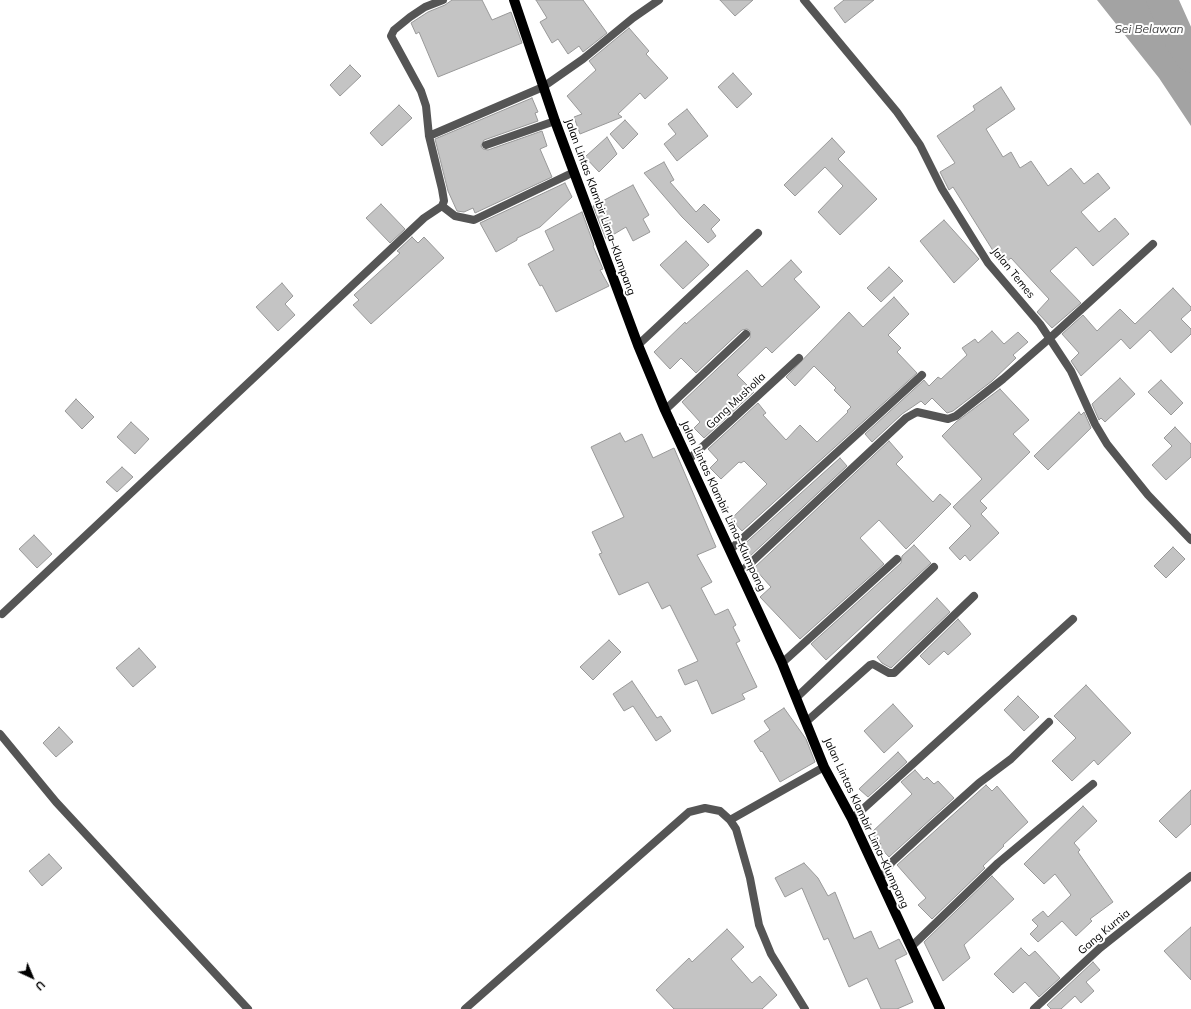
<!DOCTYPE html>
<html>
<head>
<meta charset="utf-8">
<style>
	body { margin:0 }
	#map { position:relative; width:1191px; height:1009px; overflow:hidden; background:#fff; font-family:Mulish,sans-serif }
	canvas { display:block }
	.north { position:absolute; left:12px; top:957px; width:40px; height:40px; -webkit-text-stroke:3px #fff; paint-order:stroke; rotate:136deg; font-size:11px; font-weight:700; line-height:16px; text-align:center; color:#000 }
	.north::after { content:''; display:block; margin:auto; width:14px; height:18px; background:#000; clip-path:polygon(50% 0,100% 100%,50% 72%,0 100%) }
</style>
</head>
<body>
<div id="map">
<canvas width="1191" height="1009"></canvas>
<div class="north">U</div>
</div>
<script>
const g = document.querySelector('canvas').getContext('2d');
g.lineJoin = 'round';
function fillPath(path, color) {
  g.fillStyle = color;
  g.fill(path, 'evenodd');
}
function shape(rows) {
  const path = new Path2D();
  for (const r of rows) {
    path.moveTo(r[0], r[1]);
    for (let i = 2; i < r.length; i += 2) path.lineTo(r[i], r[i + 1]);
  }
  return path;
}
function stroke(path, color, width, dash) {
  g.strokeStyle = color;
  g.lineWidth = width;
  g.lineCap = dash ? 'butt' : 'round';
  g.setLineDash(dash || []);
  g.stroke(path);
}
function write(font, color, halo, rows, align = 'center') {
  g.font = font + ' Mulish,sans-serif';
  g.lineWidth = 4;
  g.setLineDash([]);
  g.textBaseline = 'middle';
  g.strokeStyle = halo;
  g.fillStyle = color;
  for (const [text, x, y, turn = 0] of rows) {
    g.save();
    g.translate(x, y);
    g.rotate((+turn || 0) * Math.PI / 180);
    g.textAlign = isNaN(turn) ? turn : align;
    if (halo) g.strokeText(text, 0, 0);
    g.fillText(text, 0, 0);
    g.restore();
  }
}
const water = shape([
	[1097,0,1157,0,1191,49,1191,126,1159,78]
]);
const river = shape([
	[1162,0,1180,40,1191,57]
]);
const building = shape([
	[452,0,482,0,492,20,511,12,522,43,438,77,419,32,416,34,411,23,428,12,445,5,452,0],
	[536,0,583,0,607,33,583,52,579,46,568,54,558,39,552,43,540,22,547,18,536,0],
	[720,0,753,0,735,16,720,0],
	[844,0,874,0,845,23,834,8,844,0],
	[629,28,649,51,646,54,668,78,645,99,640,93,618,114,622,117,580,134,574,117,582,114,567,96,596,70,589,61,629,28],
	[350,65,361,76,340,96,330,85,350,65],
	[733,73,752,94,737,108,718,87,733,73],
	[1001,87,1015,109,986,129,1003,157,1011,152,1020,168,1031,161,1048,186,1071,168,1084,184,1098,173,1110,188,1081,212,1099,232,1115,218,1129,234,1093,266,1076,247,1050,271,1081,303,1052,328,1037,312,1049,299,1011,258,1002,265,953,187,949,190,940,172,955,163,937,136,975,110,973,106,1001,87],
	[532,98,538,112,535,113,538,121,484,140,481,146,483,149,488,150,542,131,547,146,540,149,552,177,475,213,473,208,464,212,457,211,448,191,435,139,532,98],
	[399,105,412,118,382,146,370,133,399,105],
	[687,109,708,136,677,161,664,144,676,134,668,124,687,109],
	[625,120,638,134,623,149,610,134,625,120],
	[607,137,617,154,599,172,585,157,607,137],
	[832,138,845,152,838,159,877,199,840,235,818,212,843,186,825,167,795,196,784,185,832,138],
	[664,162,674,180,670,182,696,212,704,204,720,220,711,229,716,236,708,243,682,217,644,173,664,162],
	[565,183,572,197,540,227,517,238,517,240,496,252,480,223,565,183],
	[633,185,649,215,643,219,650,232,633,241,626,227,606,239,593,206,633,185],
	[381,204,405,229,390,243,366,218,381,204],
	[582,212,594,245,593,246,603,269,600,270,609,286,556,312,542,285,540,286,528,264,554,250,545,231,582,212],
	[944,220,979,259,954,283,920,241,944,220],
	[412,237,418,243,424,237,444,258,371,324,353,305,359,300,354,295,400,253,397,251,412,237],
	[686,241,709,265,683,289,660,265,686,241],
	[791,260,802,272,794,279,820,307,772,353,766,347,737,375,754,392,704,438,694,428,700,422,682,402,750,338,750,331,747,329,742,330,696,373,681,358,670,369,654,352,685,322,686,324,747,270,762,287,791,260],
	[889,267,903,281,881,302,867,288,889,267],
	[282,283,293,296,285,304,295,315,278,331,256,307,282,283],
	[1173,288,1191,307,1191,310,1181,319,1191,329,1191,334,1171,353,1150,330,1130,349,1121,339,1081,376,1071,361,1079,353,1062,334,1083,315,1097,331,1120,309,1135,324,1173,288],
	[894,297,909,314,888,335,901,348,897,352,917,373,742,531,731,519,767,484,744,461,741,463,739,462,721,479,710,468,718,460,708,449,758,403,766,413,763,415,786,440,800,425,817,442,848,412,847,411,851,407,834,390,836,388,814,366,795,386,786,377,849,312,863,327,894,297],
	[992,331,1004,344,1018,332,1028,342,1013,355,1016,358,992,381,953,411,947,413,932,398,925,405,921,401,902,414,872,442,865,434,924,380,929,386,938,377,941,379,967,355,962,348,975,339,978,343,992,331],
	[1120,378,1135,394,1105,422,1101,418,1099,420,1092,404,1120,378],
	[1161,380,1183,403,1171,415,1148,392,1161,380],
	[1000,389,1029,420,1013,434,1030,452,980,501,987,508,981,514,999,533,970,561,965,555,960,560,949,548,971,526,953,507,982,479,942,436,956,422,1000,389],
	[76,399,94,417,82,429,65,411,76,399],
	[1079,412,1081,415,1084,412,1091,428,1048,470,1034,456,1079,412],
	[131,422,149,439,135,454,117,437,131,422],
	[1175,427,1191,444,1191,457,1166,480,1152,465,1172,446,1164,438,1175,427],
	[620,433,625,442,642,434,653,458,674,448,716,547,697,555,712,582,701,588,715,615,728,609,736,625,733,627,740,641,736,643,757,687,742,694,745,699,712,714,697,680,685,685,678,670,698,661,670,605,662,609,648,582,619,595,599,554,602,553,592,532,624,517,591,447,620,433],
	[889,441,903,457,896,464,933,502,940,494,951,504,906,549,879,520,860,538,884,564,800,639,760,597,771,587,754,568,889,441],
	[840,458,847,466,749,557,740,548,840,458],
	[122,467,133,477,117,492,106,482,122,467],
	[34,535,52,554,37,568,19,549,34,535],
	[914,545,931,563,826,660,811,644,901,563,902,556,914,545],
	[1173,547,1185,559,1166,578,1154,566,1173,547],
	[937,598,950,612,891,668,882,663,877,657,937,598],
	[958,619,971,634,948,655,944,651,929,665,920,656,958,619],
	[609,640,621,652,593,680,580,667,609,640],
	[139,648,156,667,133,687,116,668,139,648],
	[632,681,657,718,661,716,671,731,656,741,633,706,624,711,613,694,632,681],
	[1086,685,1131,733,1098,765,1094,760,1072,781,1052,761,1076,738,1054,716,1086,685],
	[1018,696,1039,717,1024,731,1004,710,1018,696],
	[893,704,913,726,884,753,864,731,893,704],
	[784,708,806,739,815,762,780,782,762,751,761,752,754,741,770,730,764,721,784,708],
	[59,727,73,742,56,757,43,743,59,727],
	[898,752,907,762,868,797,859,789,898,752],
	[915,770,924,780,927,777,934,784,938,781,954,798,889,857,879,846,881,844,871,833,912,794,901,782,915,770],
	[986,785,992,791,997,786,1028,822,1003,845,1004,846,983,866,985,868,932,919,918,905,926,898,897,865,986,785],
	[1191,790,1191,824,1176,838,1159,821,1191,790],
	[1083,806,1097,821,1074,843,1080,850,1078,852,1113,902,1090,919,1092,921,1076,936,1062,921,1038,942,1030,934,1038,926,1032,920,1043,911,1048,917,1071,895,1055,874,1044,884,1024,864,1083,806],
	[49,854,62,868,42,886,29,871,49,854],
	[804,863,818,878,828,896,835,892,854,939,871,931,879,949,899,939,907,954,895,960,913,1002,897,1009,881,1009,867,978,849,987,828,938,824,940,802,888,785,897,775,878,804,863],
	[992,876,1014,899,964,945,970,958,943,981,924,942,992,876],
	[1191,927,1191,980,1164,951,1191,927],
	[727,929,744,947,731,959,752,983,760,976,777,995,762,1009,674,1009,656,990,689,958,692,962,727,929],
	[1021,948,1029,956,1035,951,1060,978,1039,997,1025,982,1013,993,994,974,1021,948],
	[1093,962,1100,970,1086,982,1094,991,1081,1003,1075,996,1061,1009,1051,1009,1047,1005,1093,962]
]);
const lane = shape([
	[486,145,555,121]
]);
const street = shape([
	[804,0,897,112,920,145,942,189,988,263,1040,324,1071,371,1095,424,1107,444,1148,495,1191,540],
	[429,136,543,87,583,59,633,18,659,0],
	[442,206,455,216,474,220,574,172],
	[638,345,758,233],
	[665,410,746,334],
	[688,460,799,358],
	[731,549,922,375],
	[741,572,906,418,917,412,948,419,956,416,1003,379,1050,338,1153,244],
	[2,614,424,218,442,206,444,201,442,189,429,136,426,106,421,91,391,36,394,30,410,17,425,7,443,0],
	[782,663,897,559],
	[796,698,934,567],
	[806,722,870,665,873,664,889,673,894,673,974,596],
	[0,734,56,802,248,1009],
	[852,819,1073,619],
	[730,820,824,767],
	[880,879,892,862,931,826,979,783,1011,759,1049,722],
	[911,947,998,863,1093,784],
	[465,1009,689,812,705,808,720,811,730,820,736,829,750,878,759,925,771,954,805,1009],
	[1034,1009,1100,948,1191,876]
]);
const primary = shape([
	[514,0,555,121,638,345,665,410,782,663,824,767,852,819,940,1009]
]);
const streetNames = [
	["Jalan Lintas Klambir Lima–Klumpang",600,207,70],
	["Jalan Temes",1013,273,51],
	["Gang Musholla",736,401,-43],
	["Jalan Lintas Klambir Lima–Klumpang",723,506,65],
	["Jalan Lintas Klambir Lima–Klumpang",866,823,65],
	["Gang Kurnia",1104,932,-40]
];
const waterNames = [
	["Sei Belawan",1149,29]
];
fillPath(water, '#a3a3a3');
stroke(river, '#a3a3a3', 31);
fillPath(building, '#c4c4c4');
stroke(building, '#999', 1);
stroke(lane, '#555', 8);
stroke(street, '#555', 8);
stroke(primary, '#000', 10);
write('11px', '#000', '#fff', streetNames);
write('italic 12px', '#444', '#fff', waterNames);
</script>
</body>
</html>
